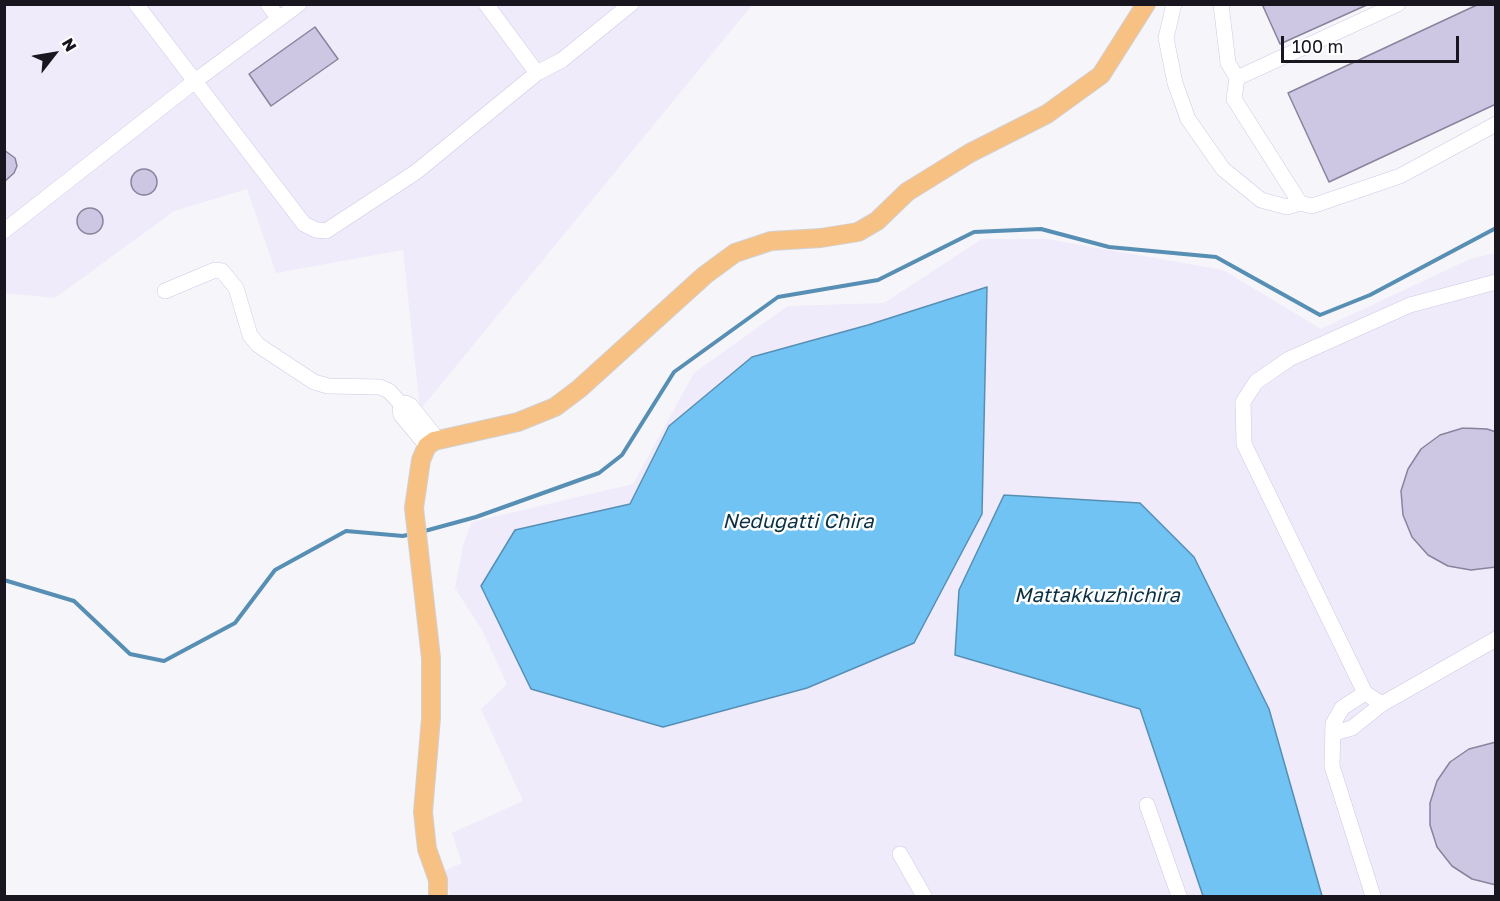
<!DOCTYPE html>
<html>
<head>
<meta charset="utf-8">
<style>
	body { margin:0 }
	#map { position:relative; width:1500px; height:901px; overflow:hidden; background:#f6f5fa; font-family:"Golos Text",sans-serif }
	canvas { display:block }
	.frame { position:absolute; inset:0; border:6px solid #191620; pointer-events:none }
	.north { position:absolute; left:24px; top:24px; width:60px; height:60px; -webkit-text-stroke:4px #fff; paint-order:stroke; rotate:59deg; font-size:16px; font-weight:700; line-height:24px; text-align:center; color:#191620 }
	.north::after { content:''; display:block; margin:auto; width:21px; height:27px; background:#191620; clip-path:polygon(50% 0,100% 100%,50% 72%,0 100%) }
	.scale { position:absolute; left:1281px; top:36px; width:178px; height:27px; box-sizing:border-box; border:3px solid #191620; border-top:0; padding-left:8px; font-size:18px; line-height:21px; white-space:nowrap; color:#191620; -webkit-text-stroke:4px #fff; paint-order:stroke }
</style>
</head>
<body>
<div id="map">
<canvas width="1500" height="901"></canvas>
<div class="frame"></div>
<div class="north">N</div>
<div class="scale">100 m</div>
</div>
<script>
const g = document.querySelector('canvas').getContext('2d');
g.lineJoin = 'round';
function fillPath(path, color) {
  g.fillStyle = color;
  g.fill(path, 'evenodd');
}
function shape(rows) {
  const path = new Path2D();
  for (const r of rows) {
    if (r.length === 3) {
      path.moveTo(r[0] + r[2], r[1]);
      path.arc(r[0], r[1], r[2], 0, 2 * Math.PI);
      continue;
    }
    path.moveTo(r[0], r[1]);
    for (let i = 2; i < r.length; i += 2) path.lineTo(r[i], r[i + 1]);
  }
  return path;
}
function stroke(path, color, width, dash) {
  g.strokeStyle = color;
  g.lineWidth = width;
  g.lineCap = dash ? 'butt' : 'round';
  g.setLineDash(dash || []);
  g.stroke(path);
}
function write(font, color, halo, rows, align = 'center') {
  g.font = font + ' "Golos Text",sans-serif';
  g.lineWidth = 5;
  g.setLineDash([]);
  g.textBaseline = 'middle';
  g.strokeStyle = halo;
  g.fillStyle = color;
  for (const [text, x, y, turn = 0] of rows) {
    g.save();
    g.translate(x, y);
    g.rotate((+turn || 0) * Math.PI / 180);
    g.textAlign = isNaN(turn) ? turn : align;
    if (halo) g.strokeText(text, 0, 0);
    g.fillText(text, 0, 0);
    g.restore();
  }
}
const built = shape([
	[4,5,752,5,420,410,403,250,276,273,247,189,174,211,55,298,5,293],
	[982,239,1047,239,1223,270,1321,329,1470,259,1495,253,1495,896,450,896,444,871,462,863,452,833,523,801,481,709,507,684,482,630,455,588,464,542,472,522,633,484,694,373,788,306,884,303]
]);
const water = shape([
	[987,287,982,514,914,643,807,688,663,727,531,689,481,586,515,530,630,504,669,426,752,357,868,325,987,287],
	[1004,495,1140,503,1194,557,1269,709,1322,896,1203,896,1140,709,955,655,959,590,1004,495]
]);
const stream = shape([
	[421,532,476,517,599,473,622,455,674,372,778,297,878,280,974,232,1041,229,1109,247,1216,257,1320,315,1370,295,1496,228],
	[4,580,74,601,130,654,164,661,235,623,275,570,346,531,403,536,411,534]
]);
const building = shape([
	[1262,4,1369,4,1280,44,1262,4],
	[1479,4,1496,4,1496,104,1329,182,1288,93,1479,4],
	[315,27,338,59,271,106,249,74,315,27],
	[4,150,15,158,17,166,14,173,4,182,4,150],
	[144,182,13],
	[90,221,13],
	[1463,428,1487,429,1496,432,1496,567,1471,570,1448,566,1428,555,1412,537,1403,515,1401,491,1408,469,1421,449,1440,435,1463,428],
	[1496,742,1496,885,1472,879,1452,866,1437,847,1430,825,1430,803,1437,781,1450,762,1469,749,1496,742]
]);
const minor = shape([
	[136,4,304,224,316,230,326,231,416,172,537,73,562,60,631,4],
	[268,4,279,19],
	[486,4,537,73],
	[1174,4,1166,38,1175,83,1188,119,1223,169,1261,200,1287,207,1300,203],
	[1221,4,1228,63,1237,78,1234,99,1300,203,1312,206,1400,176,1496,124],
	[1237,78,1398,4],
	[4,231,195,81,299,4],
	[165,291,215,270,222,271,236,288,250,335,258,345,314,382,328,386,380,387,389,391,402,405],
	[427,446,401,415,400,409,405,403,410,405,438,440],
	[1365,693,1342,708,1333,724,1332,766,1373,896],
	[1382,704,1496,639],
	[1334,733,1352,728,1382,704,1365,693,1244,444,1243,402,1256,382,1289,359,1410,305,1496,282],
	[1147,805,1179,896],
	[900,854,924,896]
]);
const major = shape([
	[438,896,438,880,427,849,423,812,431,718,431,658,414,508,421,460,427,446,434,441,518,422,555,407,579,389,705,275,735,253,771,241,821,238,858,232,877,221,907,192,970,153,1047,114,1101,75,1146,4]
]);
const waterNames = [
	["Nedugatti Chira",798,522],
	["Mattakkuzhichira",1097,596]
];
fillPath(built, '#efebfa');
fillPath(water, '#71c3f4');
stroke(water, '#578fb4', 1.5);
stroke(stream, '#578fb4', 4);
fillPath(building, '#cec7e3');
stroke(building, '#89839d', 1.5);
stroke(minor, '#cfc9e5', 16);
stroke(major, '#d1d0d2', 20);
stroke(minor, '#fff', 15);
stroke(major, '#f8c184', 18);
write('italic 20px', '#0c3145', '#fff', waterNames);
</script>
</body>
</html>
